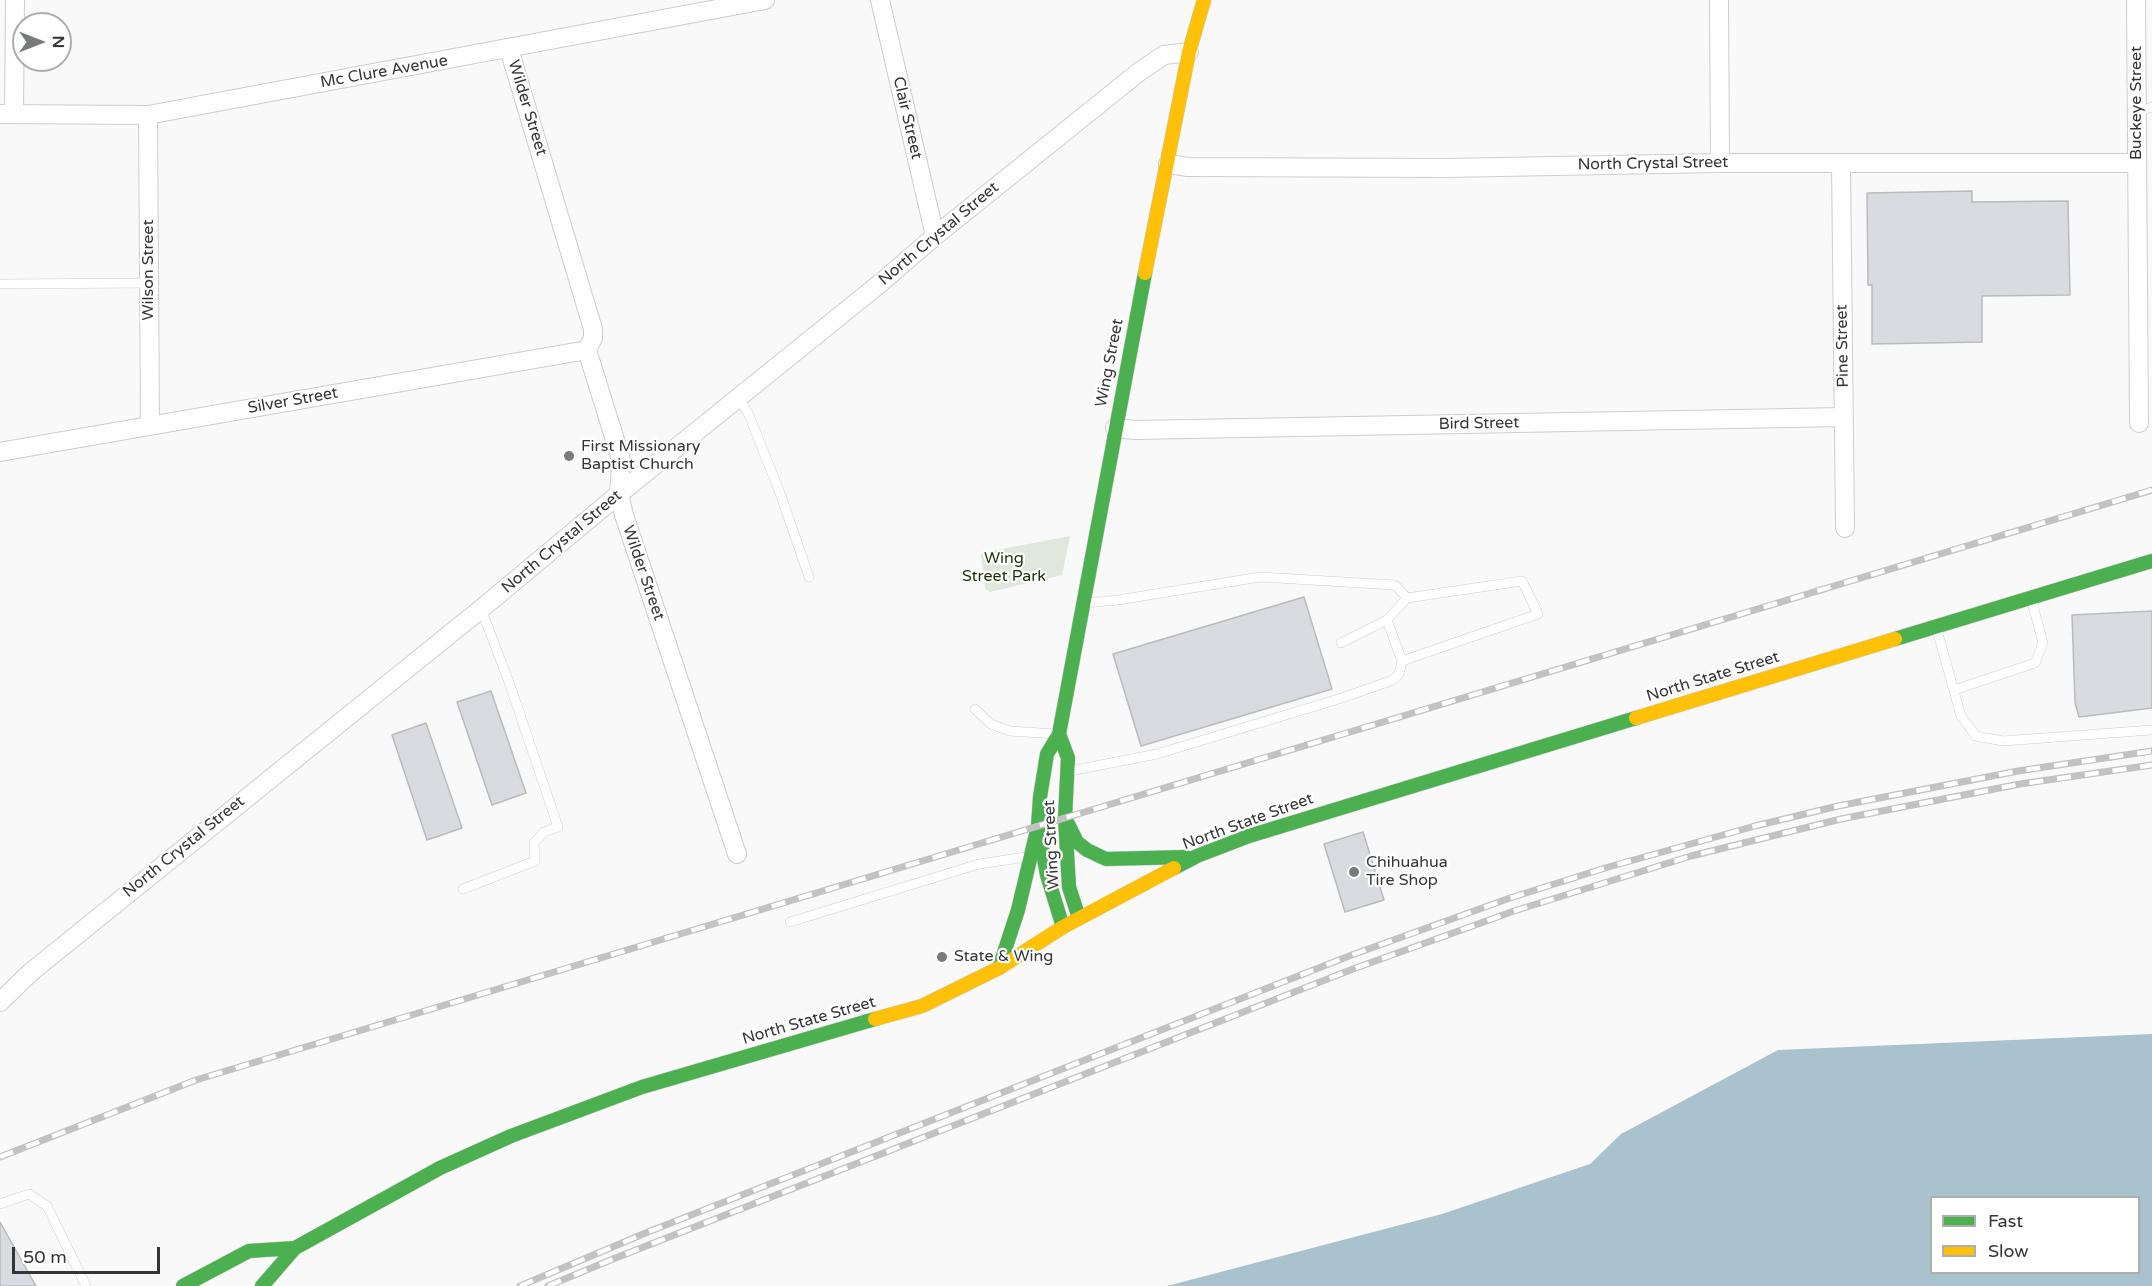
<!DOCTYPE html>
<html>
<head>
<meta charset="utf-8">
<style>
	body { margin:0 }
	#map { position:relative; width:2152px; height:1286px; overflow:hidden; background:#f9f9f9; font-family:"Varela Round",sans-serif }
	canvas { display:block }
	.legend { position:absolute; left:1930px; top:1196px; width:210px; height:78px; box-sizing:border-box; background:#fff; border:2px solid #aeaeae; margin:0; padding:8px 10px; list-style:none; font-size:18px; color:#343535 }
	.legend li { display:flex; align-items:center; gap:12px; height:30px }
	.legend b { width:30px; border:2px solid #aeaeae }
	.north { position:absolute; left:12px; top:12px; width:60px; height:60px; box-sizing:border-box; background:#fff; border:2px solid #aeaeae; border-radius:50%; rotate:90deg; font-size:16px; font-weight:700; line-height:24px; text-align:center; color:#343535 }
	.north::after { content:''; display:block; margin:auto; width:21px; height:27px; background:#797a7a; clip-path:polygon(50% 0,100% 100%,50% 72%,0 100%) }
	.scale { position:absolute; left:12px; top:1247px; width:148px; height:27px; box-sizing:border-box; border:3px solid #343535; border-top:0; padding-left:8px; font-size:18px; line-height:21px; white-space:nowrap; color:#343535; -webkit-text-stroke:4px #fff; paint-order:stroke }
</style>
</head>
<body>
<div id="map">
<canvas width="2152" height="1286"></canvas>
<ul class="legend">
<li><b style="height:8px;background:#4caf50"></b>Fast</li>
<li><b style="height:8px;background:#ffc107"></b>Slow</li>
</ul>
<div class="north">N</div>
<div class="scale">50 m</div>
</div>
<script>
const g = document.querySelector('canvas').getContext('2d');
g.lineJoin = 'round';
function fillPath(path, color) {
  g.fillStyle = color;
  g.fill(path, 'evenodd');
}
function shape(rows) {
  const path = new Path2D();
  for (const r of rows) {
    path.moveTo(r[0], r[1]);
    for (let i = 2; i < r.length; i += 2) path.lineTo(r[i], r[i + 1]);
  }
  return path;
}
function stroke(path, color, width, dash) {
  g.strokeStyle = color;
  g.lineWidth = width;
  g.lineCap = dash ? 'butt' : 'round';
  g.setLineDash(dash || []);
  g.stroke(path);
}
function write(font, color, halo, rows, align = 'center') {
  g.font = font + ' "Varela Round",sans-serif';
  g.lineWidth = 4.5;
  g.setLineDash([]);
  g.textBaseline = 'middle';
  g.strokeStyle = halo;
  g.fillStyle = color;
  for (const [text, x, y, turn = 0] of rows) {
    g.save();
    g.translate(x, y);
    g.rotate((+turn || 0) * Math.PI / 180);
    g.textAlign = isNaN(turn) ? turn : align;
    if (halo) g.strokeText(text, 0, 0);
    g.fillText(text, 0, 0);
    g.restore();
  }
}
const green = shape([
	[1070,536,1062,575,990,592,985,589,981,553]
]);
const water = shape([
	[2152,1034,2152,1286,1167,1286,1442,1214,1590,1164,1621,1134,1778,1050],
	[1932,1198,2138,1198,2138,1272,1932,1272]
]);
const building = shape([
	[1972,191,1972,202,2068,201,2070,295,1982,296,1982,342,1872,344,1872,285,1868,285,1867,193,1972,191],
	[1304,597,1332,689,1141,746,1113,654,1304,597],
	[2152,611,2152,708,2079,717,2075,703,2072,615,2152,611],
	[491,691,526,793,492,805,457,702,491,691],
	[426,723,462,828,427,840,392,735,426,723],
	[1363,832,1384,900,1345,912,1324,844,1363,832],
	[0,1222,36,1286,0,1286,0,1222]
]);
const lane = shape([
	[2137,112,2152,107],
	[0,284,150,283],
	[739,398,749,415,780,493,809,577],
	[1086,603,1118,600,1260,577,1395,585,1407,598,1387,620,1341,643],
	[1387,620,1402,661,1538,614,1522,581,1407,598],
	[1937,630,1961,716,1976,736,2003,741,2152,730],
	[1954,690,2035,663,2043,643,2032,602],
	[975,709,991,724,1010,731,1056,734],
	[1070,771,1157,754,1342,698,1393,680,1399,674,1402,661],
	[463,889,535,861,534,843,544,832,558,827,509,682,481,609],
	[790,922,979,864,1026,857],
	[0,1204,29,1194,47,1206,86,1286]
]);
const street = shape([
	[880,0,935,236],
	[1719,0,1720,163],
	[2136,0,2139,423],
	[509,49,593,329,593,338,587,350,620,456,621,466,619,494,624,515,737,854],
	[14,113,15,0],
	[0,114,148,115,765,0],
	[148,115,150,425],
	[1168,164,1188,167,1445,168,1720,163,2137,163],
	[1841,164,1845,528],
	[1115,428,1135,430,1844,417],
	[0,452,587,350],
	[0,1002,31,972,481,609,619,494,883,281,935,236,1139,72,1164,55,1189,52]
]);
const fast = shape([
	[1895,639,2152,561],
	[1059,734,1068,758,1065,818,1069,887,1079,918],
	[1065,818,1077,842,1087,850,1106,859,1186,857],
	[1174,868,1197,856,1249,836,1636,718],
	[1063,927,1047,875,1038,826,1040,797,1047,754,1059,734,1145,273],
	[999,968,1018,910,1038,826],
	[183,1286,249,1251,295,1248],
	[262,1286,295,1248,440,1168,511,1136,642,1087,875,1019]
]);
const slow = shape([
	[1145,273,1189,52,1204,0],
	[1636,718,1895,639],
	[875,1019,922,1006,999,968,1063,927,1174,868]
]);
const rail = shape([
	[0,1157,196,1080,2152,490],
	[520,1286,648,1232,1349,956,1510,898,1605,868,1755,826,1838,806,2018,771,2152,751],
	[548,1286,613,1259,1353,969,1514,911,1691,856,1841,819,2020,784,2152,765]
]);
const markers = [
	[569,456,6,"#797a7a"],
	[1354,872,6,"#797a7a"],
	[942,957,6,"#797a7a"]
];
const streetNames = [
	["Mc Clure Avenue",384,72,-10],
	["Buckeye Street",2137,103,-90],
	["Wilder Street",527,108,73],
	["Clair Street",907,118,77],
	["North Crystal Street",1653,164,-1],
	["North Crystal Street",939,234,-40],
	["Wilson Street",149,270,-90],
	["Pine Street",1843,346,-91],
	["Wing Street",1110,363,-79],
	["Silver Street",293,401,-10],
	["Bird Street",1479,424,-1],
	["North Crystal Street",562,542,-40],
	["Wilder Street",643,573,71],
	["North State Street",1713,677,-17],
	["North State Street",1248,822,-20],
	["Wing Street",1052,845,-93],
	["North Crystal Street",184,847,-39],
	["North State Street",809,1021,-16]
];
const poiNames = [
	["First Missionary",581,447],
	["Baptist Church",581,465],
	["Chihuahua",1366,863],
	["Tire Shop",1366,881],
	["State & Wing",954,957]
];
const parkNames = [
	["Wing",1004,559],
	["Street Park",1004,577]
];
fillPath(green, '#e0e7dc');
fillPath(water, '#aac2ce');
fillPath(building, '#dadbe1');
stroke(building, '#bbb', 1.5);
stroke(lane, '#cdcdcd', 10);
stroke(street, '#cdcdcd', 20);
stroke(fast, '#cdcdcd', 15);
stroke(slow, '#cdcdcd', 15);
stroke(lane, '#fefefe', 9);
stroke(street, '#fefefe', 18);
stroke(fast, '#4caf50', 14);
stroke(slow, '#ffc107', 14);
stroke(rail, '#c2c2c2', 7);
stroke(rail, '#fff', 4.5, [14]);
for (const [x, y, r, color] of markers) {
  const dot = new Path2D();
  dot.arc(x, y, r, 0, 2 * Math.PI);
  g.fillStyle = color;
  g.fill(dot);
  stroke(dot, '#fff', 2);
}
write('16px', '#343535', '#fff', streetNames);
write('16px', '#343535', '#fff', poiNames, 'left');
write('16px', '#173105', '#fff', parkNames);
</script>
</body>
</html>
